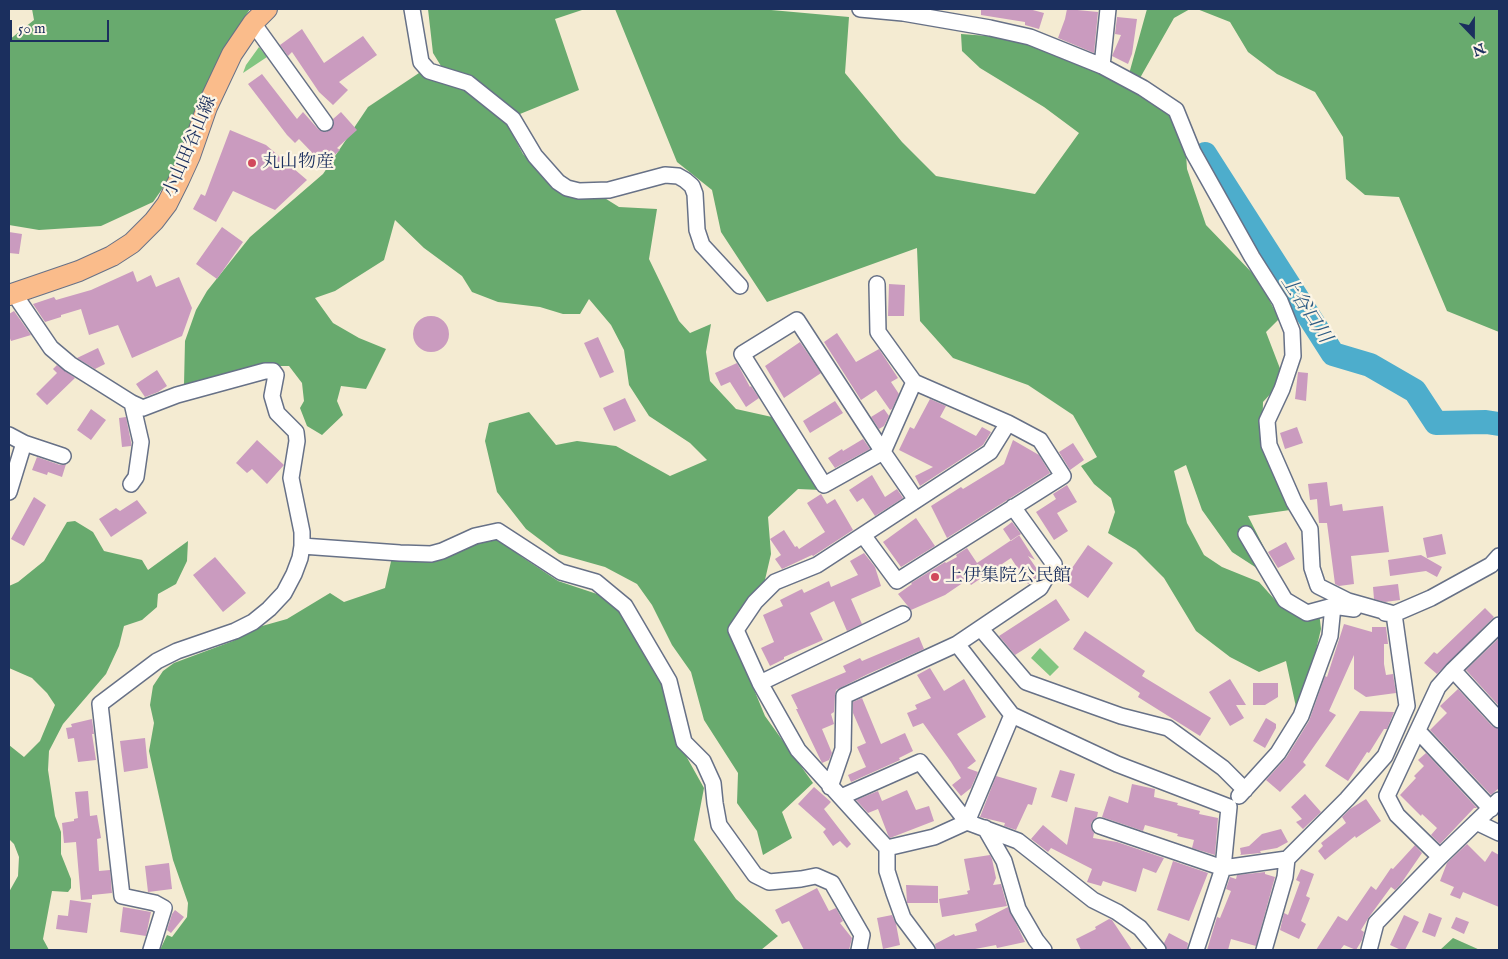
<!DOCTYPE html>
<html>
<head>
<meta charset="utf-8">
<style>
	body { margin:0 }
	#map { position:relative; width:1508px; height:959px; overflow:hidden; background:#f4ebd2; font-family:"IM FELL English",serif }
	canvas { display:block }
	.frame { position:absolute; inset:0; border:10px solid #1b2f5e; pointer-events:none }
	.north { position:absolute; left:1448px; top:10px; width:50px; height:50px; -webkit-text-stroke:4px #fcf5e5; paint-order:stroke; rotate:158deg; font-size:14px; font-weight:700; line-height:20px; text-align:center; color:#1b2f5e }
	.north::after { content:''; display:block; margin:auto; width:18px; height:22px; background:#1b2f5e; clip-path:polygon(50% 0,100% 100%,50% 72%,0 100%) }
	.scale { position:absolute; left:10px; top:20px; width:99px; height:22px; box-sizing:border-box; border:2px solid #1b2f5e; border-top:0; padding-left:6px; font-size:15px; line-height:18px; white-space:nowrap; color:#1b2f5e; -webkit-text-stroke:4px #fcf5e5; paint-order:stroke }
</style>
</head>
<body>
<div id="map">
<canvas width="1508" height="959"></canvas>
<div class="frame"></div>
<div class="north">N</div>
<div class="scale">50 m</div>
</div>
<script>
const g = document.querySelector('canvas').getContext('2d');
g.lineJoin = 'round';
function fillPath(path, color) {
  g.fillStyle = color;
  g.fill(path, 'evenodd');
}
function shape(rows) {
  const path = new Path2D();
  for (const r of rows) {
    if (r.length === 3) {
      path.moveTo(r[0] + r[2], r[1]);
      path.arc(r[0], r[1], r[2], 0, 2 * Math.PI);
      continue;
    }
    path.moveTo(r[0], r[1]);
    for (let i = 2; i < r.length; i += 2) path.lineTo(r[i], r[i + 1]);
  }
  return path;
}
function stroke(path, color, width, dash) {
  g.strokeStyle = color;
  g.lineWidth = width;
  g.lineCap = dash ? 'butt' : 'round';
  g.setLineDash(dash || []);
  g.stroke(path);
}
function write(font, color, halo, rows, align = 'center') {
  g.font = font + ' "IM FELL English","Noto Serif JP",serif';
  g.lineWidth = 4.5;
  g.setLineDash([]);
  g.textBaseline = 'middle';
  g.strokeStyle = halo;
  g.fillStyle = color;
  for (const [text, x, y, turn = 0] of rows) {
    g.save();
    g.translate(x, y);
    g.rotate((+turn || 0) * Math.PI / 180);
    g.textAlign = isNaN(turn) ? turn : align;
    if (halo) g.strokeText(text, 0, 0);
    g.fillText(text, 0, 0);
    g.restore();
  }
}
const green = shape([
	[259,47,267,57,243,73,246,65],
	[1040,648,1059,667,1050,676,1031,658]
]);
const forest = shape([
	[32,9,250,9,233,35,191,124,172,175,153,202,101,226,39,230,9,225,9,40,34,20],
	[428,9,585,9,555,19,579,90,515,116,468,76,441,66,433,53],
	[615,9,760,9,849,17,845,73,902,142,936,176,1035,194,1079,133,1044,107,980,68,962,51,961,34,988,36,1030,45,1082,64,1116,80,1152,101,1171,115,1185,137,1187,169,1206,225,1259,280,1279,319,1266,332,1284,379,1263,402,1262,440,1290,510,1248,516,1274,567,1269,576,1232,552,1202,510,1186,465,1174,471,1187,523,1204,555,1222,567,1259,582,1276,601,1295,609,1319,612,1321,629,1316,650,1296,707,1286,661,1259,672,1230,657,1196,631,1164,578,1136,550,1108,533,1115,512,1111,498,1094,484,1081,466,1097,457,1073,415,1028,385,953,358,920,321,917,248,767,302,721,232,712,190,677,162],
	[1147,9,1190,9,1174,18,1140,78,1129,74],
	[1197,9,1499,9,1499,332,1447,311,1399,197,1365,195,1346,179,1343,137,1315,92,1277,74,1248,52,1230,22],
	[422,71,464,90,506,122,523,154,566,196,595,192,619,207,657,209,649,259,679,321,690,333,711,324,706,352,710,381,736,409,772,417,821,490,798,489,768,517,771,554,764,584,728,627,765,716,813,783,782,812,792,838,763,855,757,831,737,803,738,773,704,720,691,672,672,645,652,605,637,584,605,567,559,554,526,529,497,492,485,441,489,423,529,412,556,445,577,441,616,446,670,476,707,460,690,443,649,416,629,385,624,350,611,325,589,299,580,314,563,314,540,307,498,302,472,292,462,276,424,248,395,220,384,260,335,291,315,298,333,323,359,338,386,349,366,389,341,386,337,401,343,415,322,435,307,426,300,408,304,401,302,383,289,366,275,366,184,385,185,341,196,310,207,291,250,237,323,174,368,107],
	[75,521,93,532,104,551,142,560,148,570,188,541,187,561,176,584,158,594,157,607,142,620,124,626,119,646,106,674,63,724,49,751,48,770,55,816,61,832,61,854,71,879,71,888,68,892,52,891,43,939,49,950,9,950,9,892,18,876,19,857,14,844,9,839,9,745,24,757,40,741,55,705,47,693,32,678,9,668,9,586,18,582,44,561,67,522],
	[499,538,522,557,558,581,609,598,650,653,671,707,676,738,704,788,694,840,736,899,778,936,761,950,160,950,167,935,172,937,187,917,188,903,173,860,149,751,154,723,150,705,153,686,163,671,174,663,233,641,262,626,287,619,330,593,344,602,385,588,392,557,477,540],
	[1453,938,1480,950,1440,950]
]);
const river = shape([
	[1205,154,1333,354,1370,365,1415,391,1436,423,1486,422,1499,424]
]);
const building = shape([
	[981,9,1029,9,1044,13,1039,29,1025,25,1025,22,981,15],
	[1067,9,1098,12,1094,53,1058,38,1065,19],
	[1117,17,1137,19,1132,54,1128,64,1112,56,1121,35,1115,34],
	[302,29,324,63,363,36,377,55,339,82,348,90,333,105,319,92,292,52,288,56,280,45],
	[262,74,297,119,303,112,318,129,326,132,333,127,333,119,341,112,357,130,337,148,340,150,324,165,299,139,295,143,287,135,248,84],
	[230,130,266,145,307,180,275,210,233,191,216,222,193,209,201,194,205,196],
	[222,227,243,242,217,279,196,264],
	[9,232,22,234,19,254,9,253],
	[133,271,137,282,151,275,156,287,179,277,192,308,182,336,132,358,118,325,89,335,81,309,61,315,61,317,45,322,33,304,54,297,56,300,91,290],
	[889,284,905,285,904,316,888,316],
	[14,311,31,335,11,341,9,336,9,314],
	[431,334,18],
	[837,333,856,362,879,349,898,378,891,382,899,394,892,409,890,410,876,390,861,400,824,342],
	[598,337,614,372,600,378,584,343],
	[800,342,821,373,784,398,765,366],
	[98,348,105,364,95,369,77,358],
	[737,363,750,387,751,386,759,398,746,407,730,382,721,386,715,373],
	[57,365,75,378,47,405,36,394,57,373,53,369],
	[157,370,167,386,158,392,145,397,136,384],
	[1298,372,1308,373,1306,401,1295,399],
	[625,398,636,421,614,431,603,408],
	[930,399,946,406,940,417,976,436,982,427,991,432,983,445,920,486,915,476,933,467,899,450,910,427,914,429],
	[835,401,843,413,810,433,803,421],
	[91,409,106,420,91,440,77,430],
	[884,409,889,416,884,426,879,429,871,417],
	[126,417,131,442,131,446,122,447,119,418],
	[1297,427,1303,443,1285,449,1280,433],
	[863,439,870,449,835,468,828,458,842,449,843,451],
	[257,440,284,465,267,484,252,469,247,473,236,463],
	[1013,440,1039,455,1050,473,947,538,931,506,961,487,963,489,1004,464],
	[1073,443,1084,460,1070,470,1059,452],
	[37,457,60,465,66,464,62,477,48,472,47,475,32,470],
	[872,475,885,497,897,489,903,498,875,516,863,498,857,502,849,490],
	[1327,482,1330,506,1342,504,1343,511,1383,506,1389,552,1351,556,1354,584,1339,586,1335,584,1327,523,1319,523,1317,499,1310,500,1308,484],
	[1067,485,1077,502,1057,513,1068,531,1054,540,1036,512,1056,499,1053,494],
	[821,494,827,504,835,499,853,530,813,556,812,555,782,569,775,559,781,555,770,539,784,530,795,547,797,546,799,549,825,532,807,503],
	[34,497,46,505,24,546,11,539],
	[137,500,147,513,111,537,99,519,116,508,120,511],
	[916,518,935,546,901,567,883,542],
	[1012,522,1021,534,1011,541,1003,529],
	[1442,534,1446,554,1427,558,1423,538],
	[1019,535,1035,560,1028,556,1039,572,1033,581,1028,584,1011,558,971,585,967,580,945,595,911,610,898,594,912,584,911,583,945,562,946,563,957,557,956,555,967,548,977,563],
	[1286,542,1295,559,1278,568,1268,552],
	[1088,545,1113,563,1088,598,1063,581],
	[864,553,875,567,881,586,851,599,862,624,847,631,834,601,810,613,823,640,784,657,784,659,770,666,761,648,774,642,763,615,783,606,780,600,802,589,804,593,829,581,831,587,858,575,850,561],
	[1421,555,1442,567,1437,577,1426,571,1390,576,1388,560],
	[215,557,246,593,223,612,193,575],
	[1398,584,1400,600,1385,602,1374,599,1373,587],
	[1056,599,1070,620,1015,655,999,636],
	[1485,608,1494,617,1437,674,1424,663,1434,652,1437,654],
	[1344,624,1372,632,1372,627,1386,627,1388,644,1384,644,1384,664,1386,675,1393,674,1396,693,1366,697,1354,689,1354,655,1329,711,1336,715,1303,762,1306,765,1280,792,1266,780,1286,758,1309,721,1325,676,1327,677],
	[1085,631,1145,671,1142,676,1211,718,1200,736,1138,697,1140,693,1073,649],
	[919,637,924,649,868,674,836,690,835,696,834,712,831,714,834,724,822,729,832,753,829,760,822,763,796,709,798,709,791,695,846,672,843,666,860,658,862,661],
	[1499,638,1499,706,1466,670],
	[930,668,944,691,964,679,986,717,957,734,976,761,967,768,978,772,971,788,961,796,952,785,961,778,951,762,923,723,913,727,907,713,917,709,915,705,931,698,917,675],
	[1230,679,1246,705,1236,705,1244,718,1230,726,1209,692],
	[1253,683,1278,683,1278,697,1265,705,1253,705],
	[1458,689,1492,726,1499,729,1499,788,1491,795,1430,730,1447,713,1440,706],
	[862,698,881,744,905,733,913,751,899,758,900,760,851,782,848,775,866,767,857,747,866,743,853,713,853,702],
	[1360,711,1394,712,1387,729,1384,729,1369,753,1367,752,1348,781,1325,766],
	[1266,718,1276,724,1276,728,1265,748,1253,741],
	[92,719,94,734,92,734,96,760,78,762,74,738,68,739,66,728,72,727,71,724],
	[145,738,148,768,124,772,120,741],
	[1426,753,1477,808,1474,808,1440,844,1431,835,1437,828,1422,814,1421,816,1400,795,1416,778,1414,776,1424,766,1418,760],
	[1060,770,1075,774,1067,802,1051,797],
	[996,776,1037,788,1032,805,1028,804,1016,830,1004,826,1005,823,980,817],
	[1132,784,1155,789,1154,797,1178,803,1177,805,1200,811,1199,814,1218,818,1215,855,1192,848,1194,840,1177,836,1178,834,1145,825,1143,831,1102,817,1109,796,1128,803],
	[814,787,831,802,824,809,851,844,847,848,840,841,833,846,823,832,826,829,798,804],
	[907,790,916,810,929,806,934,821,890,838,888,835,878,809,868,813,856,800,878,791,882,801],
	[88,791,90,816,97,815,101,838,97,839,99,871,110,870,112,893,92,895,92,899,81,900,76,842,64,843,62,823,74,821,74,819,78,818,75,792],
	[1305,794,1321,812,1303,829,1296,822,1302,819,1291,807],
	[1366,799,1381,821,1356,838,1355,836,1325,860,1318,851,1323,846,1321,843,1346,823,1342,817,1350,809],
	[1075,807,1098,812,1097,817,1091,823,1091,828,1094,833,1093,838,1117,842,1164,858,1156,873,1143,868,1136,892,1103,881,1101,886,1087,882,1092,869,1051,848,1048,852,1031,839,1043,825,1067,845],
	[1281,829,1288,842,1277,848,1260,851,1261,853,1240,855,1241,854,1240,848,1249,846,1262,834],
	[1467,844,1485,862,1492,851,1499,855,1499,907,1463,892,1460,899,1450,895,1454,887,1440,881,1447,863],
	[1415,845,1422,853,1400,885,1395,890,1391,887,1369,917,1361,930,1364,932,1362,940,1356,950,1344,945,1340,950,1316,950,1338,916,1347,921,1371,886,1376,890,1391,868,1393,869],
	[990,855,992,859,996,878,993,885,1001,884,1007,906,942,917,939,899,968,894,967,891,970,890,964,859],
	[1173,861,1208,873,1189,921,1157,910],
	[169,863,172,889,148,892,145,866],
	[1301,869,1314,874,1306,896,1310,898,1301,921,1306,924,1299,939,1280,930,1284,913,1288,915,1300,882,1296,880],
	[1265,872,1265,874,1275,877,1256,946,1231,939,1228,950,1207,950,1217,917,1220,918,1231,891,1226,889,1230,877,1236,879,1237,875],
	[906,885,938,886,938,903,907,903],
	[817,888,829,911,836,908,843,921,840,923,852,938,849,950,804,950,789,921,782,924,775,910],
	[70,900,91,903,87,933,56,929,58,915,68,916],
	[123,907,151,912,146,936,120,932],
	[1008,907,1025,942,997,948,996,945,970,950,936,950,935,944,954,934,955,936,977,931,975,924],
	[175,910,184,917,171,933,167,930,172,914],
	[1429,913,1442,918,1435,937,1422,932],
	[892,915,896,924,900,945,883,949,877,918],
	[1404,915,1419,922,1405,950,1401,950,1390,945],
	[1456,917,1469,922,1464,934,1451,928],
	[1109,919,1112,920,1132,950,1081,950,1076,939,1096,929,1095,927],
	[1169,933,1188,943,1187,950,1167,950,1164,943]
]);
const minor = shape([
	[412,9,421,62,429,71,468,83,513,119,535,156,558,182,567,188,579,191,609,190,665,175,678,176,685,180,692,186,695,194,697,230,702,245,740,286],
	[860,9,903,13,990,28,1030,37,1102,66,1143,88,1176,110,1193,152,1252,257,1280,301,1292,331,1293,356,1282,389,1267,421,1269,445,1294,502,1310,529,1312,568,1318,586,1348,601,1394,614],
	[253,23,325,123],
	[1102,66,1108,9],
	[16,292,19,301,51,348,70,364,132,403,143,408,177,395,265,371,273,371,276,375,272,396,277,413,296,432,297,441,291,478,302,532,302,546,300,558,294,574,284,593,269,609,253,622,235,631,177,651,157,661,100,704,122,896,155,903,164,908,151,950],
	[914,382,883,452,824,485,742,354,797,320,883,452,916,500],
	[1008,423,990,452,817,565,775,582,755,602,736,630,760,683,798,750,887,848,934,837,967,822,1012,715],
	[9,435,24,443,63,456],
	[131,484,136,477,141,442,132,403],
	[9,492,24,443],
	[1246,534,1285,600,1307,613,1333,606,1354,609],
	[863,535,897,581,1063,476,1040,440,1008,423,914,382,878,332,877,284],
	[302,546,400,553,431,554,442,551,475,536,498,531,561,572,596,582,625,606,669,681,684,742,703,761,713,783,715,803,719,825,755,875,769,882,801,879,816,876,832,883,862,935,859,950],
	[1385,613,1394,614,1431,598,1491,565,1499,556],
	[981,629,1026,682,1121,716,1168,728,1223,768,1245,790],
	[957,644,1012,715,1117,764,1229,807,1223,868,1196,950],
	[1453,670,1499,720],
	[760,683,903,614],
	[1418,731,1491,809],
	[830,787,843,749,844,696,957,644,1040,588,1054,564,1013,507],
	[1239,796,1278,753,1301,716,1330,636,1333,606],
	[841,797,920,762,967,822,1018,841,1093,900,1117,912,1140,928,1158,950],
	[1476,822,1499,833],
	[1100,826,1223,868,1287,859,1347,799,1385,756,1407,706,1394,614],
	[985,828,1004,861,1018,909,1036,940,1044,950],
	[887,848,887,871,894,893,903,918,927,950],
	[1440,857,1397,815,1387,796,1438,687,1453,670,1499,625],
	[1264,950,1285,877,1287,859],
	[1369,950,1376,923,1440,857,1499,800]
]);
const major = shape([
	[9,295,79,271,112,256,132,243,154,221,167,204,179,180,190,156,207,107,232,54,253,23,267,9]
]);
const markers = [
	[252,163,5,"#d1495b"],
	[935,577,5,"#d1495b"]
];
const streetNames = [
	["小山田谷山線",191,147,-67]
];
const poiNames = [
	["丸山物産",262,163],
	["上伊集院公民館",945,577]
];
const waterNames = [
	["上谷口川",1305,310,57]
];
fillPath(green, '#81c580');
fillPath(forest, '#68aa6e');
stroke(river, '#4dadcc', 24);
fillPath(building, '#ca9bbf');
stroke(minor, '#677187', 18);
stroke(major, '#677187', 22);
stroke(minor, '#fff', 15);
stroke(major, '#fabc8b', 20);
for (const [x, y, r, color] of markers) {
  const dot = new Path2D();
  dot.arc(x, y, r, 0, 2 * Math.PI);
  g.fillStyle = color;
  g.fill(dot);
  stroke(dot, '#fcf5e5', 2);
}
write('18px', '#1b2f5e', '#fcf5e5', streetNames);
write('18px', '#1b2f5e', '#fcf5e5', poiNames, 'left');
write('italic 19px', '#2c5b84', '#fcf5e5', waterNames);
</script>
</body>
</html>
